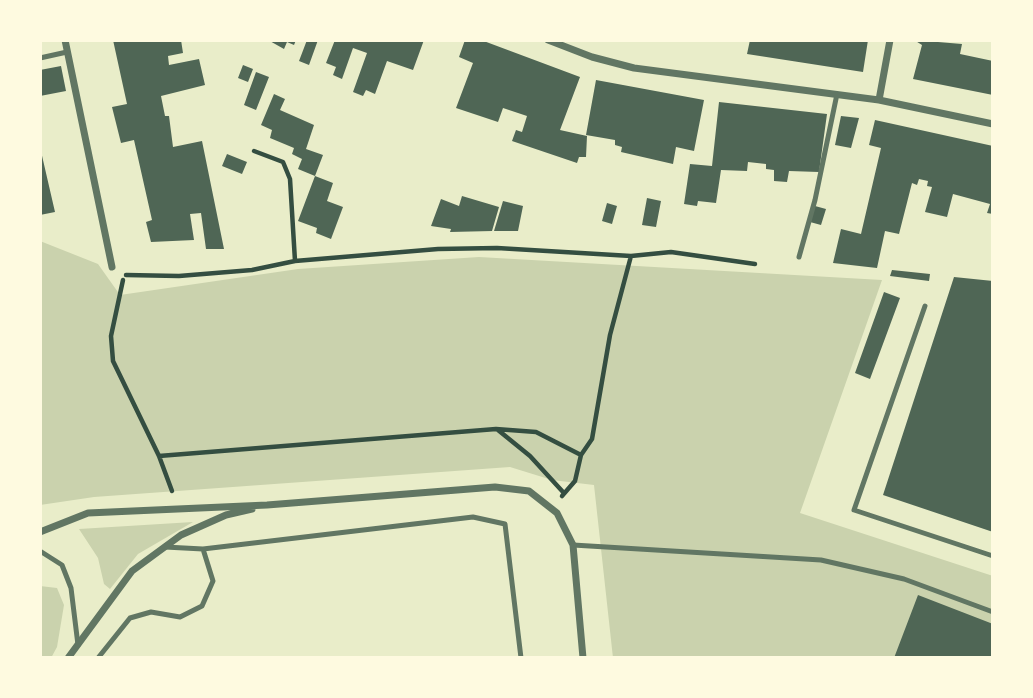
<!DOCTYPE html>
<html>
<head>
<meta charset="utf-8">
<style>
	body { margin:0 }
	#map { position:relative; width:1033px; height:698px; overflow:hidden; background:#e9edc9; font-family:"Asap Condensed",sans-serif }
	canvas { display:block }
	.frame { position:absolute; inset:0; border:42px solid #fefae0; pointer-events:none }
</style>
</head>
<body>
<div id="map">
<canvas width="1033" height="698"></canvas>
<div class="frame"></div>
</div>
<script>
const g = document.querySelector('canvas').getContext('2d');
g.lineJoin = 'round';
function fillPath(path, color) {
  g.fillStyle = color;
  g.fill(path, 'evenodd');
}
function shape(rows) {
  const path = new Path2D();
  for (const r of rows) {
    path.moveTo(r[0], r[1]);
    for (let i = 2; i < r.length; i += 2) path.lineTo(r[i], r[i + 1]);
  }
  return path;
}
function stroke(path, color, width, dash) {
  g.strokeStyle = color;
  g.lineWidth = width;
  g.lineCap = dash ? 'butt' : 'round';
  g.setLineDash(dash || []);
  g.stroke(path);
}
const green = shape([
	[40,241,98,264,120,295,298,269,479,257,882,280,800,513,993,576,993,658,613,658,594,485,552,480,510,467,94,497,40,505],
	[193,522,138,554,110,589,104,584,98,558,79,529],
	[40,586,57,588,64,605,57,647,51,658,40,658]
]);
const building = shape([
	[113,40,181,40,183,53,168,56,169,65,199,59,205,85,161,96,165,116,169,116,173,147,202,141,224,249,206,249,201,213,190,214,194,240,151,242,146,222,152,220,134,140,121,143,112,107,127,104],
	[268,40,296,40,294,45,287,42,284,49],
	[307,40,318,40,309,65,299,61],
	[335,40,424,40,413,70,387,61,375,94,366,90,363,96,353,92,367,53,353,48,342,79,333,75,336,67,326,63],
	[465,40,481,40,580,77,560,130,587,136,586,157,579,157,577,163,512,141,516,130,522,132,527,116,503,108,498,122,456,108,473,63,459,57],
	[750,40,868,40,863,72,747,54],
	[914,40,962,44,960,54,993,61,993,95,913,79,922,45],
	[243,65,253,69,248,82,238,78],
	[61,66,66,91,40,96,40,70],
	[256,72,269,77,256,110,244,105],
	[596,80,704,100,694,151,676,147,673,164,621,152,622,147,615,145,615,140,586,135],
	[274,94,285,99,280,110,314,125,306,149,323,155,315,176,298,169,302,159,292,154,294,148,270,138,272,130,261,125],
	[719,102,827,114,819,172,789,171,787,182,774,181,774,170,766,169,766,164,748,162,747,171,721,170,716,203,698,201,697,206,684,204,690,164,712,166],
	[841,116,859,118,851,148,835,145],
	[875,120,993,146,993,214,987,213,990,204,953,194,947,217,925,212,932,187,927,186,928,181,919,179,917,185,912,183,899,234,885,231,877,268,833,263,841,229,861,234,881,148,869,145],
	[40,147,55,212,40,215],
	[227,154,247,162,242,174,222,166],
	[315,176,333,183,327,201,343,207,331,239,316,233,317,228,298,221],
	[462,196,499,207,492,231,450,232,451,229,431,226,441,199,459,206],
	[647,198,661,201,656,227,642,225],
	[503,201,523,206,518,231,494,231],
	[607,203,617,206,612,224,602,221],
	[815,206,826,209,821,225,810,222],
	[892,270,930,274,929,281,890,276],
	[954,277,993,281,993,532,883,495],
	[884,292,900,298,870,379,855,373],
	[918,595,993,624,993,658,894,658]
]);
const path = shape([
	[254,151,283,162,290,179,295,261],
	[126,275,179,276,252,270,295,261,438,249,497,248,631,256,671,252,755,264],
	[123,280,111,336,113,361,159,456,172,491],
	[498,430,530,456,563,492],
	[159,456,496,429,536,432,581,455],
	[562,496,575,481,581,455,592,439,610,335,631,256]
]);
const service = shape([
	[40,58,67,52],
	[799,257,815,200,837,94],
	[925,306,854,510,993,556],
	[573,545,821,560,904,579,993,612],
	[165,547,203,549,473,517,505,524,521,658],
	[40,551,62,565,71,588,78,645],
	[98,658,130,618,151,612,180,617,202,606,213,581,203,549]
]);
const minor = shape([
	[65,40,112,267],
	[548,40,592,57,634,68,879,100,993,124],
	[879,100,890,40],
	[40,532,88,513,267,505,495,487,529,491,557,513,573,545,583,658],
	[68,658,132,571,181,535,226,515,252,509]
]);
fillPath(green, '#cad2ad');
fillPath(building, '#4f6655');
stroke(path, '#344e41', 4.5);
stroke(service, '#617663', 5);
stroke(minor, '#617663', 7);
</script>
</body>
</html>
